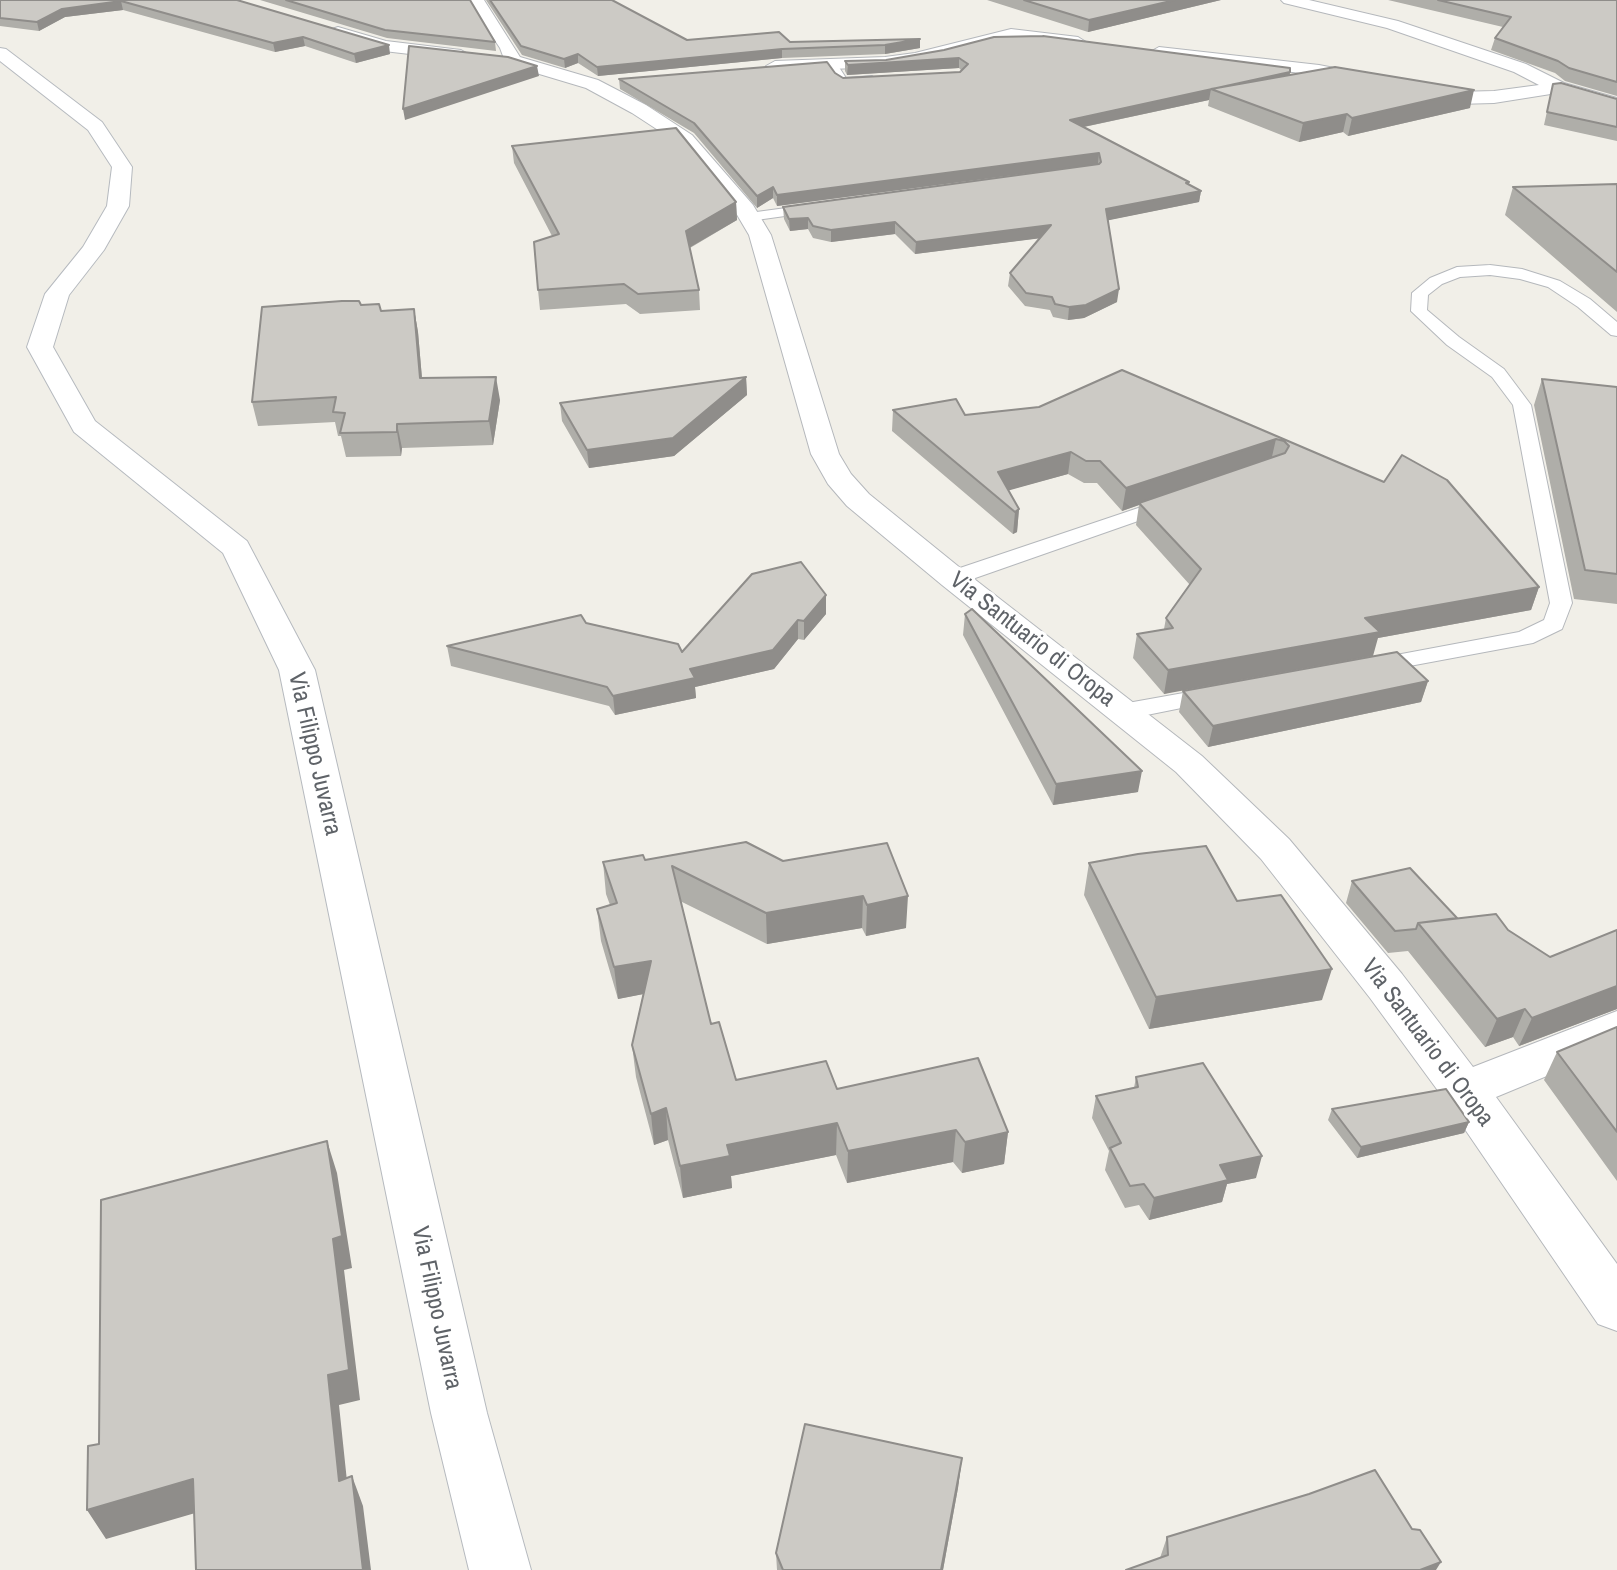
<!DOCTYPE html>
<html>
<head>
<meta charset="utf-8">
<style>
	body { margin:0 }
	canvas { display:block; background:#f1efe8 }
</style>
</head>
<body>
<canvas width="1617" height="1570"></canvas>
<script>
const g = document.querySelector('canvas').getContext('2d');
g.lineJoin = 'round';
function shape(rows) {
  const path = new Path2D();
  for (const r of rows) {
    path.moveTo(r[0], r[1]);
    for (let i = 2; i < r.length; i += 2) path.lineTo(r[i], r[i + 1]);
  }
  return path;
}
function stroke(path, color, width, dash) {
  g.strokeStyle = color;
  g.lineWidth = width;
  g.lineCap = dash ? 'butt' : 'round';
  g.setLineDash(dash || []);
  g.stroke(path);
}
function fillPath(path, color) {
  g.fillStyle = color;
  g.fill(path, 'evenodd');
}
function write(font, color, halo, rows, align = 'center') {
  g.font = font + ' "Archivo Narrow",sans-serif';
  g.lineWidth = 6;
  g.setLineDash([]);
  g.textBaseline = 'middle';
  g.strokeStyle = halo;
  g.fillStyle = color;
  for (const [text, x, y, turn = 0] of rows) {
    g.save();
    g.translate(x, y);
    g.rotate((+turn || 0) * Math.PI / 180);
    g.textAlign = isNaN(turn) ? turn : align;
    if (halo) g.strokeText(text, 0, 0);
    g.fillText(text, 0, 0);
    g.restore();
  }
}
const lane = shape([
	[827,61,835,61,846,78,872,76,878,80,872,84,839,85,825,64,827,61],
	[816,204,821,205,823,208,821,211,749,221,742,217,749,213,816,204],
	[1490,265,1522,269,1560,281,1590,299,1617,322,1617,336,1611,335,1578,307,1548,287,1520,279,1490,275,1460,277,1442,284,1428,295,1427,310,1459,337,1504,369,1531,405,1572,603,1562,629,1533,643,1372,673,1364,671,1360,666,1364,661,1519,632,1544,620,1550,603,1513,405,1492,377,1447,345,1411,311,1412,293,1430,278,1457,267,1490,265],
	[1171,497,1178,499,1181,503,1178,507,961,583,953,585,945,583,942,578,945,573,1171,497],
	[1217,687,1226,689,1229,694,1226,699,1122,720,1113,717,1110,712,1113,707,1122,704,1217,687]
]);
const street = shape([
	[468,0,484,0,520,57,598,80,646,105,692,135,753,205,771,235,839,454,851,474,869,494,964,571,1202,756,1289,839,1402,974,1473,1067,1617,1011,1617,1047,1496,1097,1617,1264,1617,1331,1598,1324,1447,1103,1370,998,1261,859,1176,772,942,585,847,506,828,484,811,454,749,235,736,213,678,143,632,113,586,88,506,64,500,48,468,0],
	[1281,0,1309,0,1398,21,1526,64,1564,83,1617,98,1617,110,1557,93,1494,103,1456,104,1319,75,1159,57,1150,52,1159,47,1319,65,1456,92,1494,91,1539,85,1514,72,1387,28,1284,3,1281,0],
	[338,27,386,41,461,50,470,55,461,60,384,51,332,35,330,32,332,29,338,27],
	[1011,29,1078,37,1086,42,1078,47,1011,39,915,63,885,67,775,71,766,66,775,61,885,57,915,53,1011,29]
]);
const secondary = shape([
	[0,48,6,49,102,122,132,167,129,206,104,250,69,295,53,347,95,421,247,541,315,670,487,1413,531,1570,469,1570,431,1413,279,670,223,553,74,432,27,347,45,294,83,247,107,206,112,167,88,130,0,61,0,48]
]);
const wall = shape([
	[0,0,237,0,390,54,356,63,305,46,275,52,123,10,65,17,39,31,0,26],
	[260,0,470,0,495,42,496,51,387,38],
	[486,0,612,0,687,40,790,42,920,39,920,48,885,54,782,58,598,76,578,63,565,68,522,55],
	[987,0,1221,0,1088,32],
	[1388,0,1617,0,1617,96,1565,81,1555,73,1491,50,1495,38,1503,27],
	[944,50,1290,72,1290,75,1470,108,1348,136,1343,132,1299,142,1208,106,1209,100,1084,127,1201,191,1199,202,1108,220,1117,302,1084,318,1068,320,1053,317,1050,310,1025,306,1008,286,1010,273,1040,238,915,254,895,234,831,242,813,238,808,229,790,231,784,219,783,207,1098,164,777,206,773,198,757,208,694,133,620,89,619,79,835,73,843,78,960,72,961,70,959,68,847,75,845,71,845,61,886,60],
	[1553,84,1617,99,1617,141,1544,125],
	[512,146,736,202,737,220,690,248,699,290,700,310,640,314,626,304,540,310,538,290,552,236,514,163],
	[1617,184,1617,312,1505,215,1513,187],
	[361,305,381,311,414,309,418,332,422,378,500,400,493,445,402,448,401,456,346,457,341,436,338,436,335,422,258,426,252,402],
	[1122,370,1384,482,1539,587,1531,610,1378,638,1164,694,1133,658,1137,634,1164,629,1166,618,1190,585,1136,525,1139,505,1122,511,1097,483,1084,483,1068,474,1008,490,1019,509,1017,532,1013,534,892,431,893,410,965,415,1039,407],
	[746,377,747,395,674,456,589,468,562,421,560,403],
	[1542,379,1617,387,1617,604,1574,599,1534,405],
	[826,595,826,614,804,640,798,639,774,669,695,687,696,698,615,715,609,706,451,666,447,646,586,623,682,652],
	[965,614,1138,792,1053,805,963,635],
	[1428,681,1421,702,1208,747,1179,712,1183,691],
	[887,843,906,928,866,936,862,928,767,944,680,901,711,1024,736,1080,837,1089,1008,1132,1004,1164,962,1173,953,1162,847,1183,836,1155,731,1176,732,1188,683,1198,668,1140,654,1145,636,1077,632,1045,643,994,618,999,601,941,597,909,610,905,606,894,603,862,645,860,783,861],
	[1089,863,1237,901,1322,1000,1149,1029,1084,895],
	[1352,881,1457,918,1508,930,1550,957,1617,930,1617,1009,1519,1046,1513,1037,1485,1047,1408,951,1388,953,1346,903],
	[1617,1027,1617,1181,1544,1080,1557,1052],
	[1136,1077,1256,1178,1227,1184,1222,1202,1149,1220,1139,1205,1125,1208,1105,1170,1109,1151,1092,1118,1096,1096,1134,1088],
	[1332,1109,1469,1122,1464,1133,1357,1158,1328,1120],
	[962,1458,958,1488,943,1570,777,1570,776,1553],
	[1167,1537,1436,1570,1160,1558]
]);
const shadedWall = shape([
	[1175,0,1221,0,1088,32,1089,20],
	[121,1,123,10,65,17,39,31,37,22,62,9],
	[303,37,305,46,275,52,273,43],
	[920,39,920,48,885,54,885,45],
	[389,45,390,54,356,63,354,54],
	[782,49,782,58,598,76,597,67],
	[578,54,578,63,565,68,564,59],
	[959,58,959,68,847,75,848,65],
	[537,66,539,76,405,120,403,109],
	[1290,72,1288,82,1212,89],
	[1211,89,1209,100,1069,130,1070,120],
	[1474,90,1470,108,1348,136,1352,118],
	[1347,114,1343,132,1299,142,1303,123],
	[1099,153,1098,164,777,206,777,195],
	[1189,182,1188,193,1201,191,1199,202,1105,221,1106,209],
	[773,187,773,198,757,208,757,196],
	[736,202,737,220,687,249,686,231],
	[808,218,808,229,790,231,789,219],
	[895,222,895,234,831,242,831,230],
	[1051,225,1050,237,915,254,916,242],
	[1119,289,1117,302,1084,318,1068,320,1069,307],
	[414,309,418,332,424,402,420,378],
	[496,377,500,400,493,445,489,421],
	[746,377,747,395,674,456,589,468,587,450],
	[397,424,402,448,401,456,397,432],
	[1276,439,1271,461,1139,503,1139,505,1122,511,1126,488],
	[1071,452,1068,474,996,494,998,472],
	[1019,509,1017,532,1013,534,1015,512],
	[1539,587,1531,610,1378,638,1373,656,1164,694,1168,670,1365,618],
	[826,595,826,614,804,640,804,621],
	[798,620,798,639,774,669,695,687,696,698,615,715,613,696,690,669],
	[1428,681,1421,702,1208,747,1213,726],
	[1142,771,1138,792,1053,805,1056,784],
	[863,896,862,928,767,944,766,913],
	[908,896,906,928,866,936,867,905],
	[651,961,654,992,618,999,614,967],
	[1332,969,1322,1000,1149,1029,1156,997],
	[1617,986,1617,1009,1519,1046,1532,1018],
	[1525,1009,1513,1037,1485,1047,1497,1019],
	[666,1108,668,1140,654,1145,651,1114],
	[1469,1122,1464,1133,1357,1158,1361,1147],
	[837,1123,836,1155,731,1176,732,1188,683,1198,680,1166,727,1145],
	[956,1130,953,1162,847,1183,848,1151],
	[1008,1132,1004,1164,962,1173,965,1142],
	[327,1141,337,1173,352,1268,344,1270,360,1400,339,1405,350,1510,339,1481,328,1375,333,1239],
	[1262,1156,1256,1178,1227,1184,1222,1202,1149,1220,1154,1198,1220,1165],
	[962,1458,958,1488,943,1570,941,1570],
	[352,1476,363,1506,371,1570,363,1570],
	[193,1479,209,1509,106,1539,87,1510],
	[1441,1562,1436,1570,1420,1570]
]);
const building = shape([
	[0,0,237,0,389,45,354,54,303,37,273,43,121,1,62,9,37,22,0,18,0,0],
	[286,0,470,0,495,42,385,30,286,0],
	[490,0,612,0,687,40,779,32,790,42,920,39,885,45,782,49,597,67,578,54,564,59,521,46,490,0],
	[1024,0,1175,0,1089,20,1024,0],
	[1438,0,1617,0,1617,82,1569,68,1558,61,1495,38,1511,17,1438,0],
	[1043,36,1290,68,1290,72,1070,120,1189,182,1186,183,1201,191,1106,209,1119,289,1086,305,1069,307,1055,304,1052,297,1026,293,1010,273,1051,225,916,242,895,222,831,230,813,226,808,218,789,219,783,207,1099,164,1101,162,1099,153,777,195,773,187,757,196,694,123,619,79,827,62,835,73,843,78,960,72,968,64,959,58,848,65,845,61,886,60,944,50,994,37,1043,36],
	[409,46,508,57,537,66,403,109,409,46],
	[1335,67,1474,90,1352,118,1347,114,1303,123,1211,89,1335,67],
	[1561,83,1617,99,1617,127,1547,112,1553,84,1561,83],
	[676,128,736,202,686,231,699,290,638,294,624,284,538,290,534,242,559,234,512,146,676,128],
	[1617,184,1617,272,1513,187,1617,184],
	[342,301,359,301,361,305,379,304,381,311,414,309,420,378,496,377,489,421,397,424,397,432,340,433,345,413,333,412,336,397,252,402,262,307,342,301],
	[1122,370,1384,482,1402,455,1447,480,1539,587,1365,618,1380,632,1168,670,1137,634,1173,628,1166,618,1201,569,1139,503,1285,453,1289,446,1284,441,1276,439,1126,488,1100,461,1086,461,1071,452,998,472,1019,509,1015,512,893,410,956,399,965,415,1039,407,1122,370],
	[746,377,673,438,587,450,560,403,746,377],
	[1542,379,1617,387,1617,574,1585,570,1542,379],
	[801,562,826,595,804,621,798,620,773,650,690,669,695,678,613,696,607,687,447,646,581,615,586,623,678,644,682,652,752,574,801,562],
	[972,609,1142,771,1056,784,965,614,972,609],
	[1397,652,1428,681,1213,726,1183,691,1397,652],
	[746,842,783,861,887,843,908,896,867,905,863,896,766,913,672,866,711,1024,719,1022,736,1080,826,1061,837,1089,978,1058,1008,1132,965,1142,956,1130,848,1151,837,1123,727,1145,730,1156,680,1166,666,1108,651,1114,632,1045,651,961,614,967,597,909,617,903,603,862,643,855,645,860,746,842],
	[1206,846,1237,901,1281,895,1332,969,1156,997,1089,863,1138,854,1206,846],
	[1410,868,1457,918,1418,923,1416,929,1395,931,1352,881,1410,868],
	[1496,914,1508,930,1550,957,1617,930,1617,986,1532,1018,1525,1009,1497,1019,1418,923,1496,914],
	[1617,1027,1617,1132,1557,1052,1617,1027],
	[1203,1063,1262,1156,1220,1165,1228,1180,1154,1198,1144,1184,1130,1186,1110,1148,1121,1143,1096,1096,1138,1087,1136,1077,1203,1063],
	[1446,1089,1469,1122,1361,1147,1332,1109,1446,1089],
	[327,1141,342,1236,333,1239,349,1370,328,1375,339,1481,352,1476,363,1570,196,1570,193,1479,87,1510,88,1446,99,1444,101,1200,327,1141],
	[805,1424,962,1458,941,1570,783,1570,776,1553,805,1424],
	[1375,1470,1412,1529,1420,1530,1441,1562,1420,1570,1126,1570,1168,1555,1167,1537,1309,1494,1375,1470]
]);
const streetNames = [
	["Via Santuario di Oropa",1032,640,38],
	["Via Filippo Juvarra",314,754,77],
	["Via Santuario di Oropa",1427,1043,53],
	["Via Filippo Juvarra",436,1308,78]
];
stroke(lane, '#b5b8bc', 2);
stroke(street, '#b5b8bc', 2);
stroke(secondary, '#b6babf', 2);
fillPath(lane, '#fff');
fillPath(street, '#fff');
fillPath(secondary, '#fff');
fillPath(wall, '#afaea9');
fillPath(shadedWall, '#8f8d8a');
fillPath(building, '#cccac5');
stroke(building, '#8f8d8a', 2);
write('24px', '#5f6368', '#fff', streetNames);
</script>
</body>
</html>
